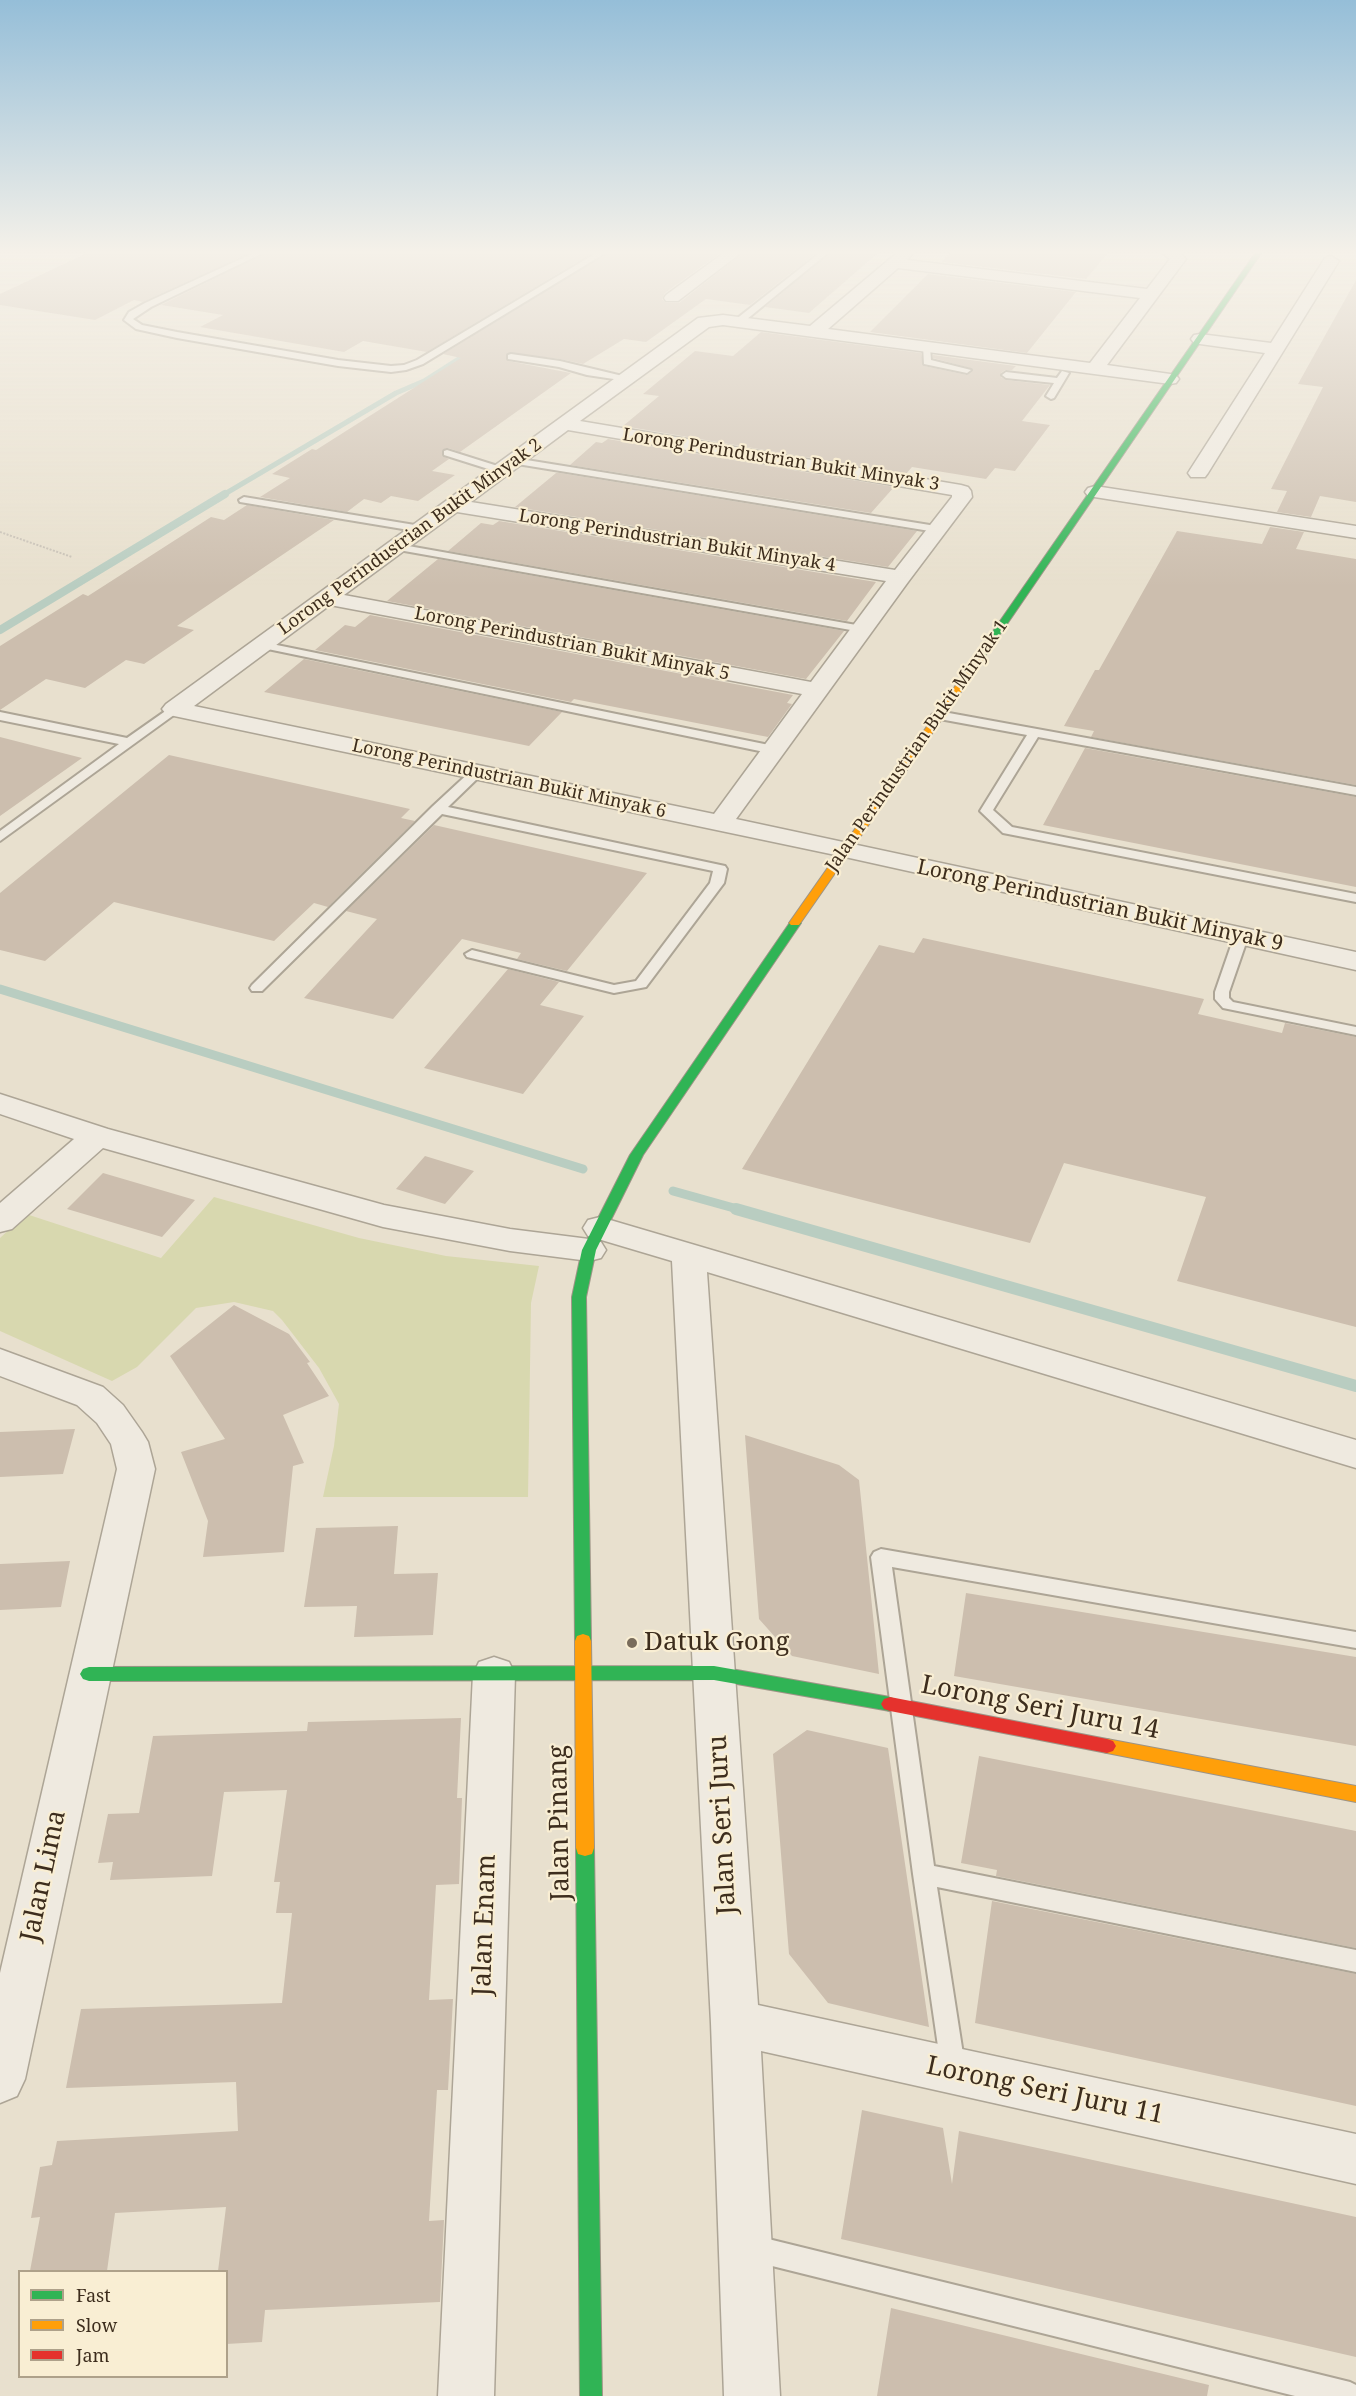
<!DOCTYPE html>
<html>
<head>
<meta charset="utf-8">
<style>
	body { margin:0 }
	#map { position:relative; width:1356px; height:2396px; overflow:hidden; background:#e8e0ce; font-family:"Noto Serif",serif }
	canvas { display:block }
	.legend { position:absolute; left:18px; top:2270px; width:210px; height:108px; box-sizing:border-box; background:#f9eed3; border:2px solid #aea18a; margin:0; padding:8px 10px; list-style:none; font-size:18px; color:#3d2d1d }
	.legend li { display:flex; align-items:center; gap:12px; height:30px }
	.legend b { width:30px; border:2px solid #aea18a }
</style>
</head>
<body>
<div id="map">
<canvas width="1356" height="2396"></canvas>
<ul class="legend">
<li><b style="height:8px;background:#30b455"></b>Fast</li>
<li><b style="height:8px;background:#ff9f0a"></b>Slow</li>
<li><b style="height:8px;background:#e5322d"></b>Jam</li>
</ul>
</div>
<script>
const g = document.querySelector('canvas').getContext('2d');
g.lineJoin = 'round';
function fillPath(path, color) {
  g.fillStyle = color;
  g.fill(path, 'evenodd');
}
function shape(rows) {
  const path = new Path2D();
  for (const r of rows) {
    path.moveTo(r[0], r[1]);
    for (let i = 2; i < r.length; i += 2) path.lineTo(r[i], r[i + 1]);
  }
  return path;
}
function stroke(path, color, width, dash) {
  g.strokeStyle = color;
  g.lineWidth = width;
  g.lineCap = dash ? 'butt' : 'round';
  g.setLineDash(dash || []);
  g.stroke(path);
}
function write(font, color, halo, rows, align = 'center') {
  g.font = font + ' "Noto Serif",serif';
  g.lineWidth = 4.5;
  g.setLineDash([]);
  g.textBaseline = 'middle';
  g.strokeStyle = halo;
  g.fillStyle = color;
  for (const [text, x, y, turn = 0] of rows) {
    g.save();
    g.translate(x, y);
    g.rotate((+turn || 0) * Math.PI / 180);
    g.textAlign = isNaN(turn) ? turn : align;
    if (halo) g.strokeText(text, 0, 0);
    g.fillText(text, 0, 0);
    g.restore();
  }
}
const green = shape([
	[214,1197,359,1238,446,1256,539,1266,531,1303,528,1497,323,1497,334,1446,339,1404,319,1368,282,1320,273,1311,234,1302,196,1308,137,1367,112,1381,0,1331,0,1238,26,1214,161,1258]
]);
const streamFar3 = shape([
	[223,495,396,393,424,381,471,351]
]);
const streamFar2 = shape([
	[0,630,225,494]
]);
const streamFar1 = shape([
	[0,989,583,1169],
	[673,1191,741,1210]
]);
const stream = shape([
	[736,1209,1356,1386]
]);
const building = shape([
	[89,252,252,252,143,302,134,300,95,320,0,305,0,294],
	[267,252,594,252,427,352,363,341,344,352,200,327,223,315,161,305],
	[609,252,722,252,665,293,662,299,666,303,679,303,744,252,818,252,750,305,706,299,646,342,624,339,583,364,560,359,507,353,508,361,571,373,460,452,448,448,442,450,442,456,449,459,432,471,455,475,418,501,391,496,381,503,364,499,347,512,260,497,290,478,272,474,312,449,316,450,461,358,443,354],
	[831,252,879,252,809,313,765,307],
	[951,252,1109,252,1086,279,941,262],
	[928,274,1076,292,1027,353,870,332],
	[1356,280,1356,502,1320,496,1311,517,1277,512,1287,491,1271,489,1323,387,1298,384],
	[761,332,921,353,924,366,967,375,973,369,933,358,933,355,1016,366,1012,370,1005,370,1001,373,1001,377,1006,380,1050,385,1022,421,1050,425,1015,471,995,468,986,479,912,467,906,474,623,426,659,396,643,394,695,351,733,356],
	[608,439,894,487,871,513,570,465,596,442,602,443],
	[556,473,560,473,917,531,888,567,515,507],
	[247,505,334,520,177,626,194,630,144,664,126,660,85,688,46,679,0,710,0,646,83,594,88,596,211,517,224,520],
	[499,521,876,582,847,621,448,551,481,523,493,525],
	[1270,527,1304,532,1296,549,1356,559,1356,785,1091,737,1094,731,1064,726,1095,670,1099,670,1177,531,1262,544],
	[438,559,839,630,844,631,806,679,387,601],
	[370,615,793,695,787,703,792,704,768,737,574,699,571,702,315,650,345,625,355,627],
	[304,659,562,712,529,746,264,692],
	[0,737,82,758,0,816],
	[1085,748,1356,797,1356,887,1043,825],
	[169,755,410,809,401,818,415,821,328,907,314,903,274,941,114,902,45,961,0,950,0,893],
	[434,825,647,873,567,971,517,959,521,953,462,939,393,1019,304,998,377,919,346,911],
	[923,938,1204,999,1198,1014,1282,1033,1285,1023,1356,1037,1356,1327,1177,1281,1206,1197,1064,1163,1030,1243,742,1169,879,945,914,953],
	[508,969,559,982,540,1005,584,1016,523,1094,424,1068],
	[425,1156,474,1171,445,1204,396,1189],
	[103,1173,195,1200,162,1237,67,1209],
	[234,1305,289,1334,310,1362,307,1363,329,1396,283,1415,304,1463,293,1466,284,1552,203,1557,208,1521,181,1452,225,1439,170,1356],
	[75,1429,63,1474,0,1477,0,1432],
	[745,1435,839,1465,859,1480,879,1674,792,1656,759,1619],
	[398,1526,394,1574,438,1573,433,1635,354,1637,357,1606,304,1607,316,1528],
	[70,1561,61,1607,0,1610,0,1564],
	[966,1593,1356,1657,1356,1746,954,1676],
	[461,1718,457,1798,462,1798,459,1884,436,1885,429,2000,453,1999,448,2090,437,2090,429,2221,444,2220,440,2302,265,2310,262,2342,226,2344,226,2271,218,2271,226,2207,115,2213,107,2271,30,2271,40,2217,31,2218,40,2167,52,2165,57,2141,238,2131,236,2082,66,2088,81,2009,282,2003,292,1913,276,1913,280,1882,274,1882,287,1790,224,1792,212,1876,110,1880,113,1862,98,1863,108,1814,139,1813,153,1736,307,1731,308,1722],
	[807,1730,888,1748,929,2027,828,2003,789,1954,773,1754],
	[979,1756,1356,1831,1356,1948,996,1876,997,1870,961,1863],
	[992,1901,1356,1974,1356,2106,975,2023],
	[862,2110,943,2128,952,2184,959,2131,1356,2217,1356,2357,841,2239],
	[891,2308,1209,2385,1207,2396,877,2396]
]);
const path = shape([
	[0,532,72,557]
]);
const lane = shape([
	[256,252,265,252,151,307,133,319,142,325,177,332,338,360,391,366,404,365,417,360,598,252,607,252,423,364,406,370,391,372,338,366,177,338,136,329,124,320,129,312,145,303,256,252],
	[821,252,829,252,741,324,735,324,735,320,821,252],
	[923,345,930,347,931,360,971,370,967,373,924,364,923,345],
	[511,354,560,361,631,378,627,381,587,375,559,367,508,359,508,355,511,354],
	[1062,371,1069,373,1054,398,1051,399,1046,396,1054,383,1006,378,1002,375,1006,372,1057,378,1062,371],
	[447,450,504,468,506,470,501,473,444,455,444,451,447,450],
	[514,458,936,526,941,529,936,532,511,463,509,461,514,458],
	[244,497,421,526,426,529,421,532,240,502,239,500,244,497],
	[397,544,862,626,868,629,862,632,393,549,392,547,397,544],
	[262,642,774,746,780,750,774,754,258,647,258,643,262,642],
	[174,705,180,709,178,712,0,841,0,831,119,744,0,720,0,712,127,738,174,705],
	[938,711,1356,787,1356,795,1038,737,993,810,1012,827,1356,894,1356,902,1003,833,980,811,1027,735,934,718,932,715,938,711],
	[477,768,483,772,481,775,448,807,725,866,727,869,724,883,646,987,614,993,467,957,465,954,472,950,614,985,636,981,710,883,713,871,442,814,262,991,252,991,250,988,252,985,433,806,473,769,477,768],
	[1241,933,1248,937,1229,992,1229,998,1233,1002,1356,1027,1356,1035,1223,1008,1215,999,1215,992,1234,937,1241,933],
	[881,1549,1356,1632,1356,1648,892,1567,934,1866,1356,1950,1356,1972,937,1887,965,2067,962,2075,953,2079,944,2075,941,2067,913,1874,871,1557,874,1552,881,1549],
	[752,2235,1350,2382,1356,2385,1356,2396,1295,2396,752,2261,743,2257,739,2248,743,2239,752,2235]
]);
const street = shape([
	[725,252,742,252,678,301,666,301,664,298,666,295,725,252],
	[898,252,914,252,907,260,1147,289,1170,259,1161,252,1179,252,1186,259,1107,365,1170,374,1176,375,1179,379,1176,383,1170,384,723,325,709,327,580,421,961,485,968,487,971,491,972,497,969,501,908,582,736,819,1356,952,1356,970,845,857,174,716,166,714,162,709,166,704,698,318,723,315,810,326,898,252],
	[898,268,1140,298,1090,363,828,329,898,268],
	[568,430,952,495,952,497,895,570,471,502,568,430],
	[457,512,886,581,811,682,344,595,457,512],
	[330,605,802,694,714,814,194,706,330,605],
	[1331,256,1339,261,1208,473,1205,477,1191,477,1188,473,1265,353,1200,344,1194,343,1191,339,1194,335,1200,334,1271,343,1325,258,1331,256],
	[1095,486,1356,526,1356,538,1088,496,1085,492,1088,488,1095,486],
	[0,1094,108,1129,384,1205,510,1229,589,1239,601,1242,606,1250,601,1258,589,1261,510,1251,383,1227,103,1148,12,1229,0,1232,0,1203,74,1139,0,1114,0,1094],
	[600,1217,1356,1440,1356,1468,707,1272,758,2005,1356,2134,1356,2184,761,2051,780,2396,724,2396,711,2023,672,1261,588,1236,583,1228,588,1220,600,1217],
	[0,1349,103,1387,123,1405,142,1432,148,1442,155,1469,25,2079,17,2096,0,2103,0,1973,117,1469,111,1444,97,1423,77,1405,0,1376,0,1349],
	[494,1657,509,1662,515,1674,494,2396,438,2396,473,1674,479,1662,494,1657]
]);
const fast = shape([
	[1256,252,1262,252,981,662,975,662,973,660,1256,252],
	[795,920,801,923,643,1155,596,1250,586,1297,591,1641,589,1646,583,1648,577,1646,575,1641,572,1297,582,1250,630,1155,791,921,795,920],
	[714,1666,890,1697,896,1699,899,1704,896,1709,890,1711,714,1680,89,1681,83,1679,80,1674,83,1669,89,1667,714,1666],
	[585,1840,592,1842,594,1848,602,2396,580,2396,576,1848,578,1842,585,1840]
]);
const slow = shape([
	[975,658,983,660,799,925,791,925,789,923,975,658],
	[583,1634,589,1636,591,1641,594,1848,592,1854,585,1856,578,1854,576,1848,575,1641,577,1636,583,1634],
	[1107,1739,1356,1786,1356,1802,1107,1753,1101,1751,1098,1746,1101,1741,1107,1739]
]);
const jam = shape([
	[890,1697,1107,1739,1113,1741,1116,1746,1113,1751,1107,1753,890,1711,884,1709,881,1704,884,1699,890,1697]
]);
const markers = [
	[632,1643,6,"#796c5b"]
];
const farStreetnames = [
	["Lorong Perindustrian Bukit Minyak 3",781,460,9],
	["Lorong Perindustrian Bukit Minyak 2",410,537,-36],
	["Lorong Perindustrian Bukit Minyak 4",677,541,9],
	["Lorong Perindustrian Bukit Minyak 5",572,644,11],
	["Jalan Perindustrian Bukit Minyak 1",917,746,-55],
	["Lorong Perindustrian Bukit Minyak 6",509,779,12]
];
const streetNames = [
	["Lorong Perindustrian Bukit Minyak 9",1100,906,12]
];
const nearPoinames = [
	["Datuk Gong",644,1643]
];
const nearStreetnames = [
	["Lorong Seri Juru 14",1040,1708,11],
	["Jalan Pinang",560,1823,-91],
	["Jalan Seri Juru",723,1825,-93],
	["Jalan Lima",44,1876,-78],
	["Jalan Enam",485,1925,-88],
	["Lorong Seri Juru 11",1045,2091,12]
];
fillPath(green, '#d8d8af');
stroke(streamFar3, '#b9cdc1', 5);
stroke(streamFar2, '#b9cdc1', 8);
stroke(streamFar1, '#b9cdc1', 9);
stroke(stream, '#b9cdc1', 12);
fillPath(building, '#ccbeae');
stroke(lane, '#ada596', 4);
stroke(street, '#ada596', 3);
stroke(fast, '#9d9486', 2);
stroke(slow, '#9d9486', 2);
stroke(jam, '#9d9486', 2);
stroke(path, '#c8c1b6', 2, [2, 1.5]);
fillPath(lane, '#efeae0');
fillPath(street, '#efeae0');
fillPath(fast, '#30b455');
fillPath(slow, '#ff9f0a');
fillPath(jam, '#e5322d');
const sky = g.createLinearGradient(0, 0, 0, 587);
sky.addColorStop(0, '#95bed8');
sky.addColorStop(0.43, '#f5f1e9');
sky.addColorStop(1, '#f5f1e900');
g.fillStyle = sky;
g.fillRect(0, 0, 1356, 587);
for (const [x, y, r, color] of markers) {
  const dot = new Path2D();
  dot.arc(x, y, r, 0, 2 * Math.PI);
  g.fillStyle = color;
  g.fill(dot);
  stroke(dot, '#f9eed3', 2);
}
write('18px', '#3d2d1d', '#f9eed3', farStreetnames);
write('21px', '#3d2d1d', '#f9eed3', streetNames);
write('26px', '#3d2d1d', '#f9eed3', nearPoinames, 'left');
write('26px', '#3d2d1d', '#f9eed3', nearStreetnames);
</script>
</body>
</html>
